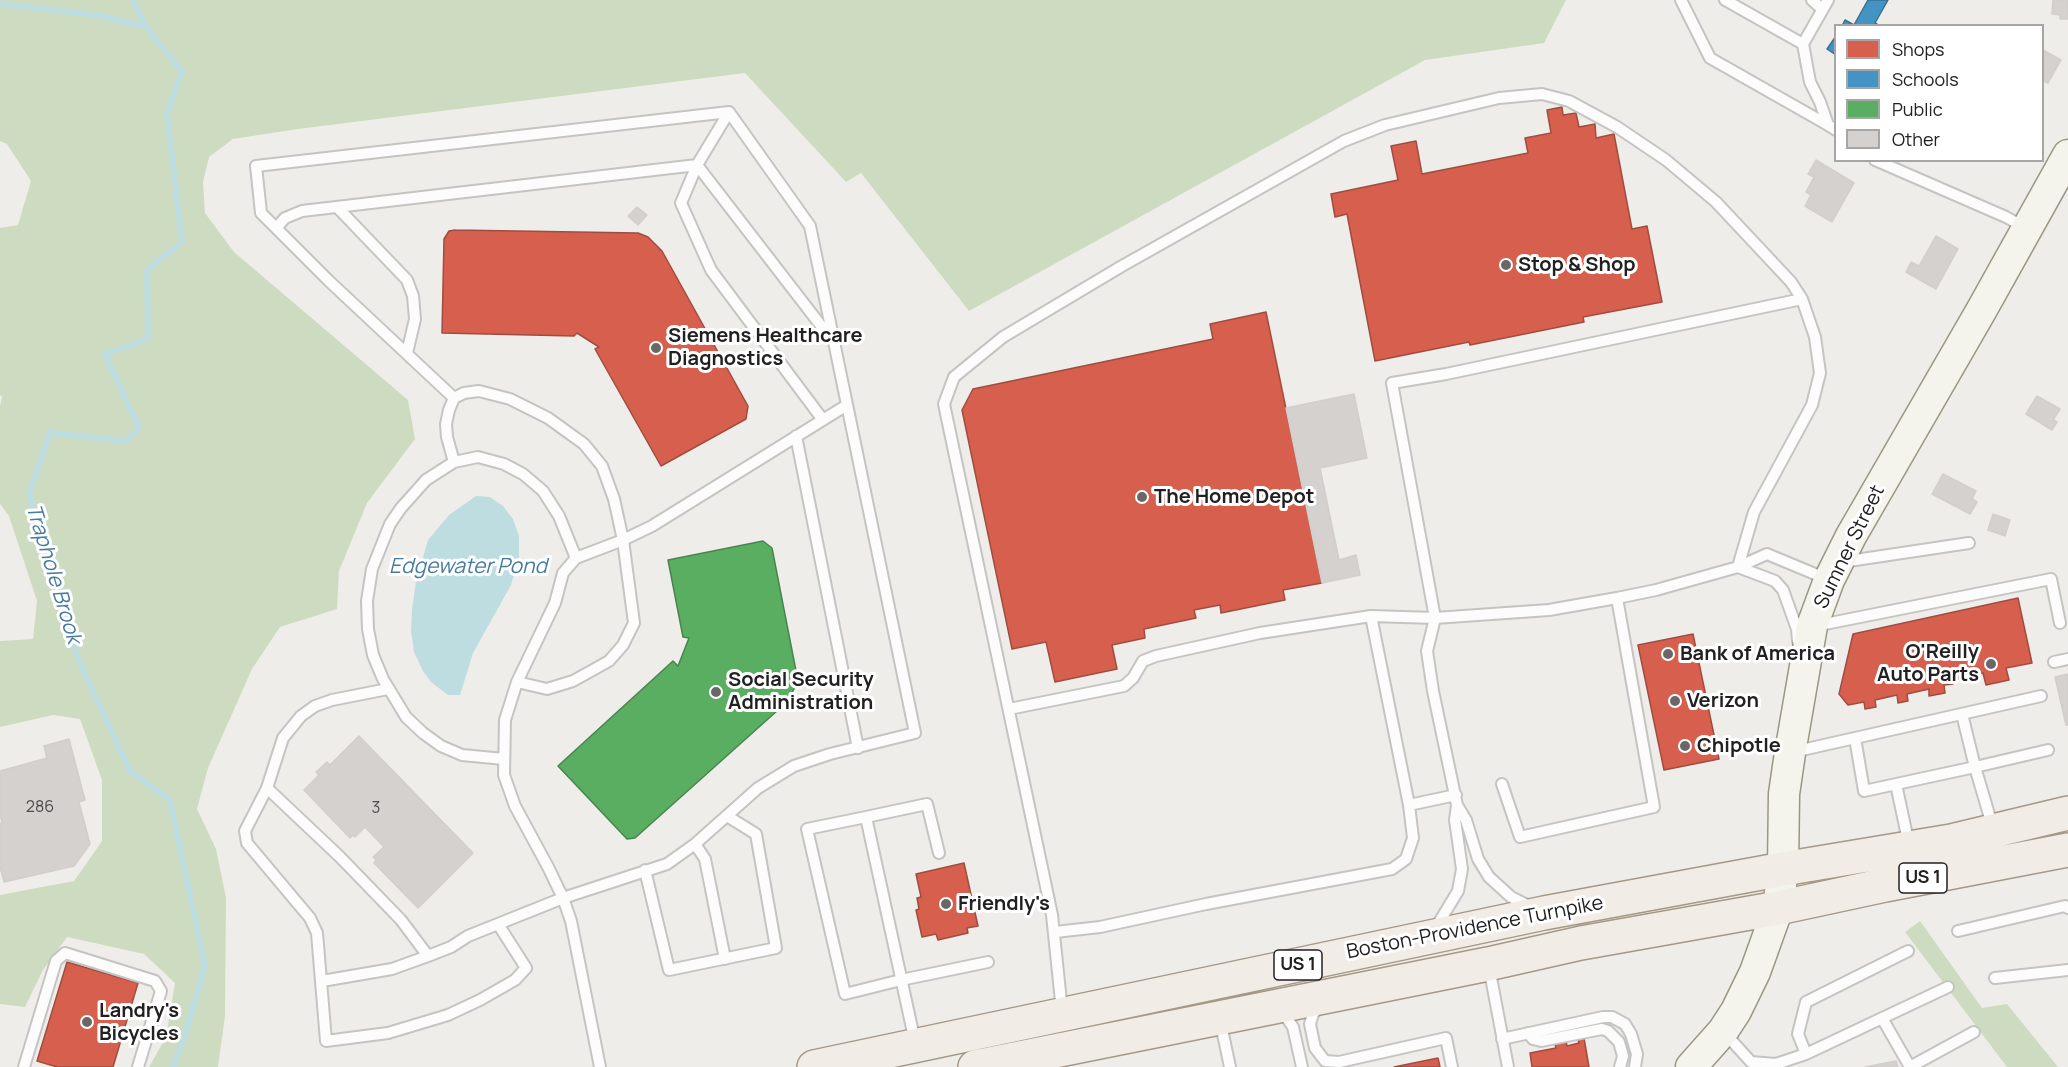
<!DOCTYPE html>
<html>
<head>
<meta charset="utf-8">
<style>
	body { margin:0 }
	#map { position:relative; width:2068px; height:1067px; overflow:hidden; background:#efedea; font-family:Manrope,sans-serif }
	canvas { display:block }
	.legend { position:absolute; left:1834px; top:24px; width:210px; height:138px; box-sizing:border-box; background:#fff; border:2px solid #a6a6a6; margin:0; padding:8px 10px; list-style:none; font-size:18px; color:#212121 }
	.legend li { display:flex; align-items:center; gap:12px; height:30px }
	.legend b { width:30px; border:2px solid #a6a6a6 }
</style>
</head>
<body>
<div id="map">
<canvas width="2068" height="1067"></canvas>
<ul class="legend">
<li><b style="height:16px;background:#d6604d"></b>Shops</li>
<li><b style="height:16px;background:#4393c3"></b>Schools</li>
<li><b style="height:16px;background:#5aae61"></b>Public</li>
<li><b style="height:16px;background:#d4d1ce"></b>Other</li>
</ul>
</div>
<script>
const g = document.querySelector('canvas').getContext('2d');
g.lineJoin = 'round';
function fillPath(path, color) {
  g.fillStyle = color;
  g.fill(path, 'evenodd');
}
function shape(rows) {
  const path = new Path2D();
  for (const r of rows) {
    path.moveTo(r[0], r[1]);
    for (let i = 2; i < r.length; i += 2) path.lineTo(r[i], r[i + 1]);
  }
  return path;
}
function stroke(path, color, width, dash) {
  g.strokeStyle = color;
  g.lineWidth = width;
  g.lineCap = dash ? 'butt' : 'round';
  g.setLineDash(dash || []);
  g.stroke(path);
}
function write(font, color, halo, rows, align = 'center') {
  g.font = font + ' Manrope,sans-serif';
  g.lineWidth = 6;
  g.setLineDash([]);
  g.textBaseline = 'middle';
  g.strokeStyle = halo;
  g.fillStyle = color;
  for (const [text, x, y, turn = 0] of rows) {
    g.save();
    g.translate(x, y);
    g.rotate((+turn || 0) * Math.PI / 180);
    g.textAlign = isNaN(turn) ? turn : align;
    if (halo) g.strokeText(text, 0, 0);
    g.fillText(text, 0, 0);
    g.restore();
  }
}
const forest = shape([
	[0,0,1566,0,1544,43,1425,60,969,311,861,173,846,182,745,73,298,129,233,139,209,157,203,182,205,213,234,252,408,400,415,439,367,503,339,571,337,609,280,627,252,669,208,768,197,809,216,849,226,898,225,1016,218,1067,149,1067,166,1037,175,983,144,954,67,937,43,970,25,1007,0,1004,0,895,74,881,102,841,102,780,80,719,53,715,0,727,0,641,33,639,37,601,9,516,0,504,0,406,2,397,0,395,0,228,18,225,31,181,7,144,0,141],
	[1920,921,1982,1008,2007,1004,2058,1067,2007,1067,1905,932]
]);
const water = shape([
	[476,496,490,497,503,506,513,519,519,536,519,559,511,585,473,653,460,695,448,695,431,682,423,671,414,652,411,631,412,609,416,581,428,540,449,515]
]);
const shops = shape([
	[1562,107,1563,115,1576,113,1579,127,1595,124,1596,138,1614,134,1632,229,1647,226,1662,302,1583,317,1584,322,1470,345,1469,342,1375,361,1347,214,1335,217,1331,194,1398,180,1391,146,1416,141,1422,174,1528,153,1525,138,1551,133,1547,110,1562,107],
	[455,230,638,233,648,237,662,251,748,406,746,419,661,466,595,349,599,347,577,333,574,336,442,333,444,239,449,231,455,230],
	[1266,312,1322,583,1283,590,1285,600,1221,613,1220,605,1194,610,1196,618,1144,629,1145,638,1112,645,1117,669,1055,682,1046,642,1012,649,962,410,973,389,1213,339,1210,324,1266,312],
	[2018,598,2032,663,2006,668,2009,680,1986,685,1983,673,1952,680,1953,684,1944,685,1945,693,1929,696,1929,689,1907,694,1908,701,1898,703,1897,695,1875,700,1876,707,1865,709,1864,702,1848,705,1839,694,1853,634,2018,598],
	[1693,634,1719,759,1664,770,1638,645,1693,634],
	[964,863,978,926,967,928,968,933,938,940,936,934,922,937,916,910,919,909,917,898,921,897,916,874,964,863],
	[67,962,138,983,113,1067,57,1067,37,1061,67,962],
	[1584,1038,1589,1067,1532,1067,1530,1053,1556,1048,1555,1044,1566,1041,1567,1046,1579,1043,1578,1039,1584,1038],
	[1438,1058,1440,1067,1394,1067,1438,1058]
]);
const schools = shape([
	[1868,0,1888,0,1875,23,1880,26,1842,26,1845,20,1854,25,1868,0],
	[1836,36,1836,55,1827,49,1836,36]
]);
const public = shape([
	[763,541,772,548,797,676,794,689,787,702,635,838,627,839,558,766,673,661,678,666,689,638,683,637,668,560,763,541]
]);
const stream = shape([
	[133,0,146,27],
	[0,4,97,15,146,27,182,72,167,114,182,242,147,270,148,339,105,354,139,428,126,441,50,433,29,493,78,659,130,771,170,800,205,966,184,1038,173,1067]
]);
const building = shape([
	[2053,0,2068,0,2068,19,2060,19,2060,15,2052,14,2053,0],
	[2043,50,2061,60,2048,83,2042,80,2043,50],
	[1816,160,1854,183,1832,222,1805,206,1811,195,1806,192,1814,177,1808,174,1816,160],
	[637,207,647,215,638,225,628,216,637,207],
	[1936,236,1958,249,1936,289,1906,272,1911,262,1919,266,1936,236],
	[1354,394,1367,458,1320,468,1339,560,1356,555,1360,575,1322,583,1286,408,1354,394],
	[2037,396,2060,409,2053,420,2057,422,2052,430,2026,414,2037,396],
	[1943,474,1976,491,1972,499,1977,502,1970,514,1932,494,1943,474],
	[1993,514,2010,520,2005,536,1988,530,1993,514],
	[2068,674,2068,725,2066,725,2055,677,2068,674],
	[359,736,473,853,418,908,374,863,376,860,373,857,384,847,365,827,355,837,353,835,350,838,304,790,319,775,316,772,327,762,330,765,359,736],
	[69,739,85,800,79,802,90,844,74,866,4,882,0,867,0,823,2,823,0,814,0,771,47,758,44,746,69,739],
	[1896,1061,1898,1067,1865,1067,1896,1061]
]);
const lane = shape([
	[1681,0,1710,58,1828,125],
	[1725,0,1803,44],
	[1812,0,1822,9],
	[1828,0,1803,44,1810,82,1820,102,1828,125,1836,130],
	[729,112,697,165,681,203,711,270,823,420],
	[1875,160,2006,217,2024,227],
	[337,207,407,280,413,296,415,319,407,353],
	[276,228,285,218,302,211,697,165,832,340],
	[796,436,858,748],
	[454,462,447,437,446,424,449,410,454,398,464,393,479,391,510,399,548,418,584,444,602,466,614,499,623,540,634,623,623,645,609,661,573,681,547,689,517,682],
	[576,558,623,540,652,526,847,405],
	[1842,562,1969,543],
	[1738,567,1775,581,1783,590,1797,629,1798,641],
	[1371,616,1435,618,1549,610,1617,598],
	[1815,626,2051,579,2060,623],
	[2054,662,2068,659],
	[388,689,332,700,315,706,301,716,283,738,267,788,245,831,247,843,310,918,317,933,326,1041,388,1033,448,1015,480,1000,515,980,526,968,498,924],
	[1009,709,1124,686,1133,678,1143,661,1156,656,1260,633,1371,616,1409,805,1413,838,1406,859,1392,869,1206,904,1100,927,1055,932],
	[1962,714,1975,767,2048,750],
	[1855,738,1864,791,1975,767,1993,828],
	[1793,752,2041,696],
	[504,759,462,755,441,746,423,733,406,717,383,679,373,655,368,629,367,601,372,569,390,524,401,508,426,480,454,462,478,457,504,464,523,474,543,491,559,516,576,558,563,573,555,603,517,682,505,720,504,775,515,806,548,867,563,898,571,921,600,1067],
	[1502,784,1520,837,1654,807,1617,598,1656,590,1738,567,1767,554,1827,579],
	[1896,784,1909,845],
	[267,788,340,857,401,920,428,956,451,947,468,936,563,898,667,864,695,844,758,788,794,766,830,754,915,733,810,226,729,112,256,166,261,213,329,281,454,398],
	[1409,805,1456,795],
	[1457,805,1466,820,1478,859,1489,877,1511,897,1531,907],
	[866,817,807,829,845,994,901,980,988,962],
	[695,844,705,859,725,959],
	[645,870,669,970,776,948,756,834,727,816],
	[1435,929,1458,891,1462,869,1455,820,1457,805,1433,691,1427,651,1435,618,1392,383,1446,374,1802,299],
	[1958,931,2065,906,2068,908],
	[1489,967,1508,1067],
	[1995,978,2068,970],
	[322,981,392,969,428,956],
	[1321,1005,1313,1014,1310,1024,1315,1048,1325,1061,1339,1062,1446,1038,1452,1067],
	[1062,1011,1052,915,944,404,954,377,1003,337,1122,266,1344,141,1385,125,1499,98,1542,94,1569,101,1617,127,1666,160,1716,202,1791,282,1802,299,1815,337,1820,373,1812,405,1754,512,1738,567],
	[1277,1012,1286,1017,1293,1027,1302,1067],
	[1882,1018,1910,1067,1974,1032],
	[1220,1020,1230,1067],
	[1723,1031,1751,1062,1776,1064,1806,1054,1948,987],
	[1528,1033,1533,1039,1541,1041,1602,1029,1608,1031,1619,1042,1623,1056,1620,1067],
	[1502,1039,1603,1017,1612,1017,1625,1024,1631,1034,1637,1054,1635,1067],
	[915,1042,866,817,927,804,939,853],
	[1806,1054,1798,1034,1806,1002,1908,951],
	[24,1067,56,961,65,953,155,981,161,991,138,1067]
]);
const secondary = shape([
	[1691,1067,1723,1031,1736,1011,1755,972,1778,908,1783,869,1784,794,1790,753,1812,626,1829,580,1851,536,1981,311,2068,155]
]);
const primary = shape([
	[814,1067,1544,913,1783,869,1951,841,2068,813],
	[975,1067,1488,964,1581,943,1778,908,1885,885,2068,850]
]);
const markers = [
	[1506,265,6,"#696867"],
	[656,348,6,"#696867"],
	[1142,497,6,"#696867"],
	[1668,654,6,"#696867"],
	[1991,664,6,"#696867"],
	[716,692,6,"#696867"],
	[1675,701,6,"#696867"],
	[1685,746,6,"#696867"],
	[946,904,6,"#696867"],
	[87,1022,6,"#696867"]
];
const numberNames = [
	["286",40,808],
	["3",376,809]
];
const shields = [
	[1923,878,48],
	[1298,965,48]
];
const shieldNames = [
	["US 1",1923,878],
	["US 1",1298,965]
];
const poiNames = [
	["Stop & Shop",1518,265],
	["Siemens Healthcare",668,336],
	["Diagnostics",668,359],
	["The Home Depot",1154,497],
	["O'Reilly",1979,652,"right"],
	["Auto Parts",1979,675,"right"],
	["Bank of America",1680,654],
	["Social Security",728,680],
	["Administration",728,703],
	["Verizon",1687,701],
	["Chipotle",1697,746],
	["Friendly's",958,904],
	["Landry's",99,1011],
	["Bicycles",99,1034]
];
const streetNames = [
	["Sumner Street",1850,547,-64],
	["Boston-Providence Turnpike",1475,928,-11]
];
const waterNames = [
	["Edgewater Pond",468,567],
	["Traphole Brook",53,574,73]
];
fillPath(forest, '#cddcc0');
fillPath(water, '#bedde1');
fillPath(shops, '#d6604d');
stroke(shops, '#a04d40', 1.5);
fillPath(schools, '#4393c3');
stroke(schools, '#397192', 1.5);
fillPath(public, '#5aae61');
stroke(public, '#49844e', 1.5);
stroke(stream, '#bedde1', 6);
fillPath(building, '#d4d1ce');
stroke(building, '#d2cecb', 1.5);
stroke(lane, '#c5c4c2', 14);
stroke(secondary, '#999882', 33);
stroke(primary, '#a59886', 36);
stroke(lane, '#fdfcfc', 10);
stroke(secondary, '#f4f3ec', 30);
stroke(primary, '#f2ece7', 33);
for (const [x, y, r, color] of markers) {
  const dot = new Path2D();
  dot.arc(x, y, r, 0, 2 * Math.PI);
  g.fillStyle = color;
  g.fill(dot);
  stroke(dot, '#fff', 2);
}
write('16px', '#4e4d4c', null, numberNames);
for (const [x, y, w] of shields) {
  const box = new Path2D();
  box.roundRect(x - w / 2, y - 15, w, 30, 4.5);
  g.fillStyle = '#fff';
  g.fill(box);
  stroke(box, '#212121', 1.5);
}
write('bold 18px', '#212121', null, shieldNames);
write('bold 20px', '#212121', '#fff', poiNames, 'left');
write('20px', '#212121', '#fff', streetNames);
write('italic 21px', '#487c9f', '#fff', waterNames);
</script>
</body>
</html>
